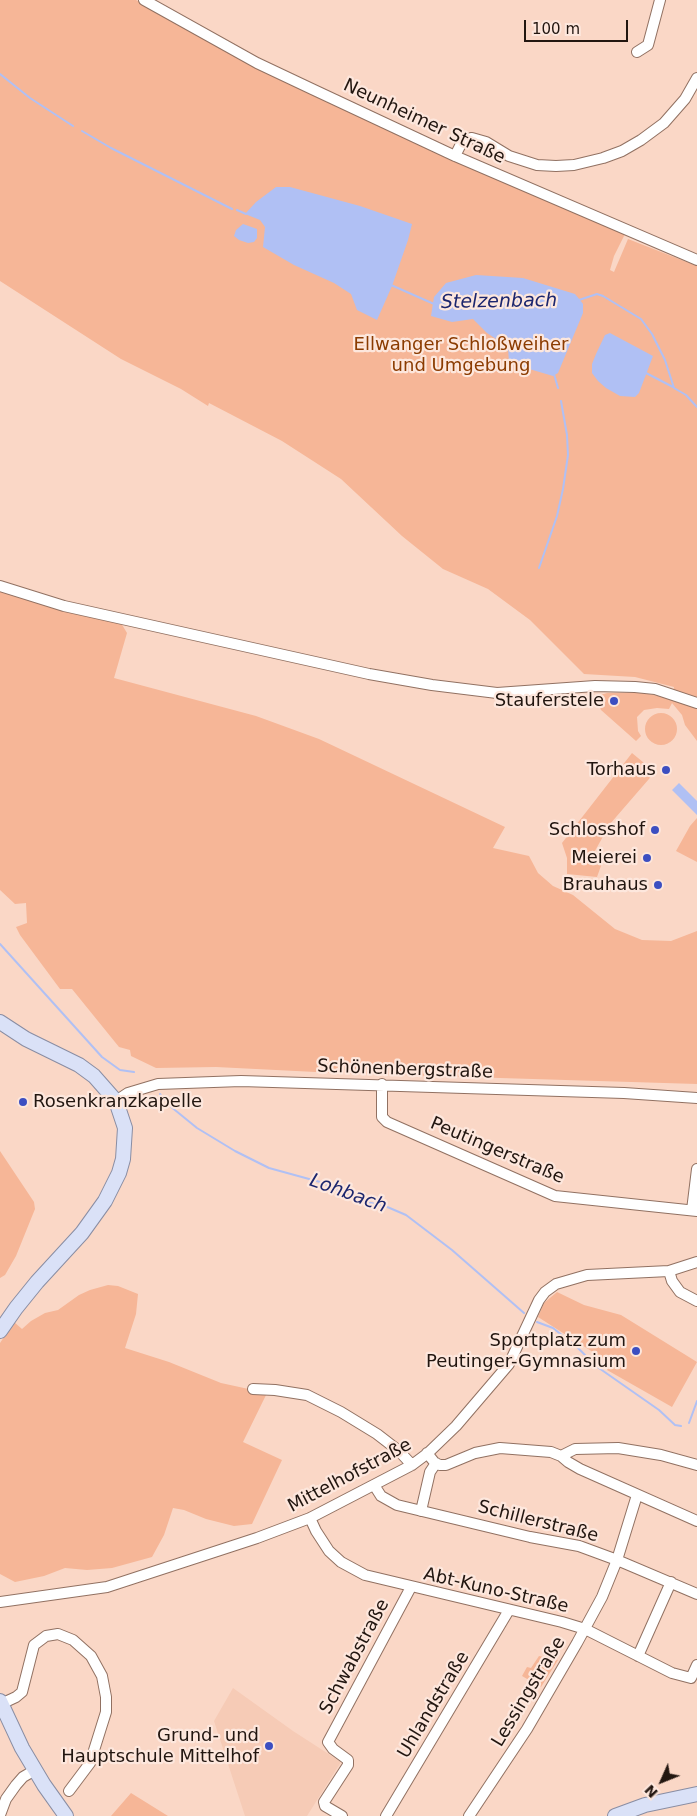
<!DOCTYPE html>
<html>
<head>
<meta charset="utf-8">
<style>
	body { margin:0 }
	#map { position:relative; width:697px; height:1816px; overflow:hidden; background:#fad7c6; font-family:"DejaVu Sans",sans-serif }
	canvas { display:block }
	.north { position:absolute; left:637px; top:1756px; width:50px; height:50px; -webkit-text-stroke:4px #fde7dd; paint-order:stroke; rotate:226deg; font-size:14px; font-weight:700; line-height:20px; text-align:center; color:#221610 }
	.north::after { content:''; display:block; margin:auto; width:18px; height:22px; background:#221610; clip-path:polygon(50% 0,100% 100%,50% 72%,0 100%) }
	.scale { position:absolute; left:524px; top:20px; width:104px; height:22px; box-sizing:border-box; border:2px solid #221610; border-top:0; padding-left:6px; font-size:15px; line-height:18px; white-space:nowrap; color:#221610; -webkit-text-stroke:4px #fde7dd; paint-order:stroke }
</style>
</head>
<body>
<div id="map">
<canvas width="697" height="1816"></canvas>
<div class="north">N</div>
<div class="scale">100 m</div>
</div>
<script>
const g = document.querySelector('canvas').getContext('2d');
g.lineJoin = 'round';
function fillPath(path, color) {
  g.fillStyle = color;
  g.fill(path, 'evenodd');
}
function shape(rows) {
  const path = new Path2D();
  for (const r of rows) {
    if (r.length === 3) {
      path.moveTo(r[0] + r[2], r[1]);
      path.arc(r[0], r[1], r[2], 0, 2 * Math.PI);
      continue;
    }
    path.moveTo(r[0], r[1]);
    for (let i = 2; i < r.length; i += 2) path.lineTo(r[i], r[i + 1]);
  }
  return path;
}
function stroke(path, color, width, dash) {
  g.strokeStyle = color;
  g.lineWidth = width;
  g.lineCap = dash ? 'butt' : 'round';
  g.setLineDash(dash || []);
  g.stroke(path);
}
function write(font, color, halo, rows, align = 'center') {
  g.font = font + ' "DejaVu Sans",sans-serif';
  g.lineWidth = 4.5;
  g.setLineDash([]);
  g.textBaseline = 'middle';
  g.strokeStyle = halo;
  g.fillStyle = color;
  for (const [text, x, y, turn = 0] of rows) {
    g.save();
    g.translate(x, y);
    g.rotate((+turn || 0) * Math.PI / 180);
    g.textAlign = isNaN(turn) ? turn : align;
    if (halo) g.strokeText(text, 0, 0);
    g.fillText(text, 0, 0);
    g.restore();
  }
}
const built = shape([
	[233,1688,293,1731,341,1762,307,1816,245,1816,214,1721]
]);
const green = shape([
	[0,0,136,0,257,63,627,230,614,256,610,270,614,272,628,239,697,266,697,741,685,725,682,715,672,703,669,709,657,708,644,710,637,717,638,731,641,736,636,741,601,710,596,701,597,696,607,693,644,693,672,699,674,687,635,677,584,674,530,620,488,589,443,569,402,536,341,479,282,441,209,403,208,406,181,389,121,359,0,281],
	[0,589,121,623,127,633,114,678,256,716,319,739,505,827,493,848,529,856,538,873,553,886,573,895,615,929,642,940,671,941,697,931,697,1084,336,1073,216,1067,156,1068,131,1056,130,1050,119,1047,72,989,60,989,20,935,16,927,27,923,26,903,15,904,0,890],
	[661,729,16],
	[632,753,655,772,610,824,591,858,602,863,597,877,567,874,567,858,562,843],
	[697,818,697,862,676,851,690,826],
	[0,1151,34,1202,35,1209,16,1256,5,1275,0,1278],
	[108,1285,118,1286,138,1294,136,1314,125,1348,169,1362,221,1383,267,1393,243,1442,282,1460,252,1524,234,1526,206,1519,184,1510,173,1508,164,1535,152,1557,112,1568,87,1570,65,1568,44,1576,15,1582,0,1574,0,1343,14,1322,22,1329,31,1321,45,1313,58,1310,79,1295,90,1290],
	[557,1292,584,1305,621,1315,697,1362,672,1407,607,1370,610,1363,538,1317,544,1303],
	[539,1656,558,1660,541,1687,522,1676,527,1667,531,1668],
	[131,1793,168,1816,111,1816]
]);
const water = shape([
	[276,187,290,187,360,206,412,224,408,240,392,286,377,320,357,310,351,294,334,283,294,265,263,247,265,227,260,220,245,214,256,202],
	[243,224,257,229,257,238,254,242,248,243,239,240,234,236,236,230],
	[476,275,523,278,575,294,580,300,583,304,583,313,558,373,553,376,509,363,508,347,487,333,473,319,452,322,431,316,434,297,446,283],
	[610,333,653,356,639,393,635,397,620,396,606,388,598,381,592,373,592,364,596,354,605,335],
	[679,783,697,801,697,815,672,790]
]);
const stream = shape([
	[0,74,30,98,73,126],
	[82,131,111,148,232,209],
	[237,210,246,214],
	[391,285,434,304],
	[579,300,597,294,603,296,641,319,652,334,665,360,674,388,686,395,697,407],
	[646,373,673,387],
	[554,374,558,388],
	[539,568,557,516,563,489,568,455,567,435,561,401],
	[0,944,102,1057,120,1070,134,1072],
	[160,1094,170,1106,197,1128,235,1151,269,1168,320,1182,362,1201,385,1206,406,1215,452,1250,524,1313],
	[537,1322,553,1328,579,1349,596,1366,659,1410,675,1425,681,1426],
	[689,1423,697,1401]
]);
const minor = shape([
	[144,0,257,63,312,89,455,156,697,260],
	[637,52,648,45,660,0],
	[455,156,461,144,467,139,472,138,486,142,509,156,537,165,556,166,574,165,603,158,622,151,641,140,664,123,685,99,697,78],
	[0,586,64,606,369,674,432,685,497,693,595,686,635,687,655,689,697,703],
	[382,1084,382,1117,387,1122,555,1196,697,1211],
	[116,1101,128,1093,158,1084,241,1081,624,1093,697,1098],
	[692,1210,697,1169],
	[669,1271,672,1281,680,1292,697,1301],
	[253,1389,275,1390,307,1395,341,1412,377,1434,399,1451,412,1465],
	[427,1453,435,1463,440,1465,446,1465,475,1453,500,1448,551,1452,561,1456,575,1449,618,1448,661,1455,697,1465],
	[561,1456,568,1462,580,1469,697,1521],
	[374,1485,381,1496,397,1505,530,1537,579,1546,617,1560,697,1594],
	[421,1511,430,1472,436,1463],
	[310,1518,316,1531,329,1551,341,1562,365,1575,562,1622,585,1629,672,1673,691,1678,697,1665],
	[0,1602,107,1587,257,1538,310,1518,412,1465,428,1453,456,1426,509,1364,539,1300,545,1292,556,1284,587,1275,669,1271,697,1262],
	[638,1656,671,1582],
	[1,1704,16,1697,22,1692,34,1645,46,1636,58,1634,73,1640,91,1656,102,1676,106,1697,106,1712,90,1763,69,1791],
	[0,1815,6,1799,16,1785,23,1777,35,1770],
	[342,1816,325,1806,324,1802,348,1765,348,1760,333,1749,328,1742,411,1587],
	[386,1816,509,1610],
	[469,1816,527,1729,577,1643,602,1597,617,1560,637,1495]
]);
const major = shape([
	[0,1022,26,1039,79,1065,94,1076,116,1101,125,1128,123,1159,119,1173,105,1201,82,1233,37,1282,16,1308,0,1331],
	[0,1701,22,1748,44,1785,66,1816],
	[615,1816,645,1805,697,1794]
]);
const markers = [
	[614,701,5,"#3c4ec1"],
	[666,770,5,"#3c4ec1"],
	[655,830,5,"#3c4ec1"],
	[647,858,5,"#3c4ec1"],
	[658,885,5,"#3c4ec1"],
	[23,1102,5,"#3c4ec1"],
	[636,1351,5,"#3c4ec1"],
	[269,1746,5,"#3c4ec1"]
];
const streetNames = [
	["Neunheimer Straße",424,122,25],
	["Schönenbergstraße",405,1070,2],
	["Peutingerstraße",497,1151,23],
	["Mittelhofstraße",350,1476,-28],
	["Schillerstraße",538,1522,14],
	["Abt-Kuno-Straße",496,1591,13],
	["Schwabstraße",355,1657,-62],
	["Lessingstraße",529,1692,-59],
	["Uhlandstraße",434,1705,-59]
];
const parkNames = [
	["Ellwanger Schloßweiher",461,345],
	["und Umgebung",461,366]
];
const poiNames = [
	["Stauferstele",604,701],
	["Torhaus",656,770],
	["Schlosshof",645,830],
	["Meierei",637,858],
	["Brauhaus",648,885],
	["Rosenkranzkapelle",33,1102,"left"],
	["Sportplatz zum",626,1341],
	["Peutinger-Gymnasium",626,1362],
	["Grund- und",259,1736],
	["Hauptschule Mittelhof",259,1757]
];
const waterNames = [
	["Stelzenbach",499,302,-1],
	["Lohbach",348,1194,20]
];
fillPath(built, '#f6cbb6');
fillPath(green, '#f6b697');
fillPath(water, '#b0c0f4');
stroke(stream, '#b0c0f4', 2);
stroke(minor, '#917162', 12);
stroke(major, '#898da3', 16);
stroke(minor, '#fff', 10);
stroke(major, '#dae1f7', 14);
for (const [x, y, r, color] of markers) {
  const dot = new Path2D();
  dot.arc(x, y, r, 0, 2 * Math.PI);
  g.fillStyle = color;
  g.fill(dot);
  stroke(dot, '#fde7dd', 2);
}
write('18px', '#221610', '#fde7dd', streetNames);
write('18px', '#8b3b01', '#fde7dd', parkNames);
write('18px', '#221610', '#fde7dd', poiNames, 'right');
write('italic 19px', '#1c266e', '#fde7dd', waterNames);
</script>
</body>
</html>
